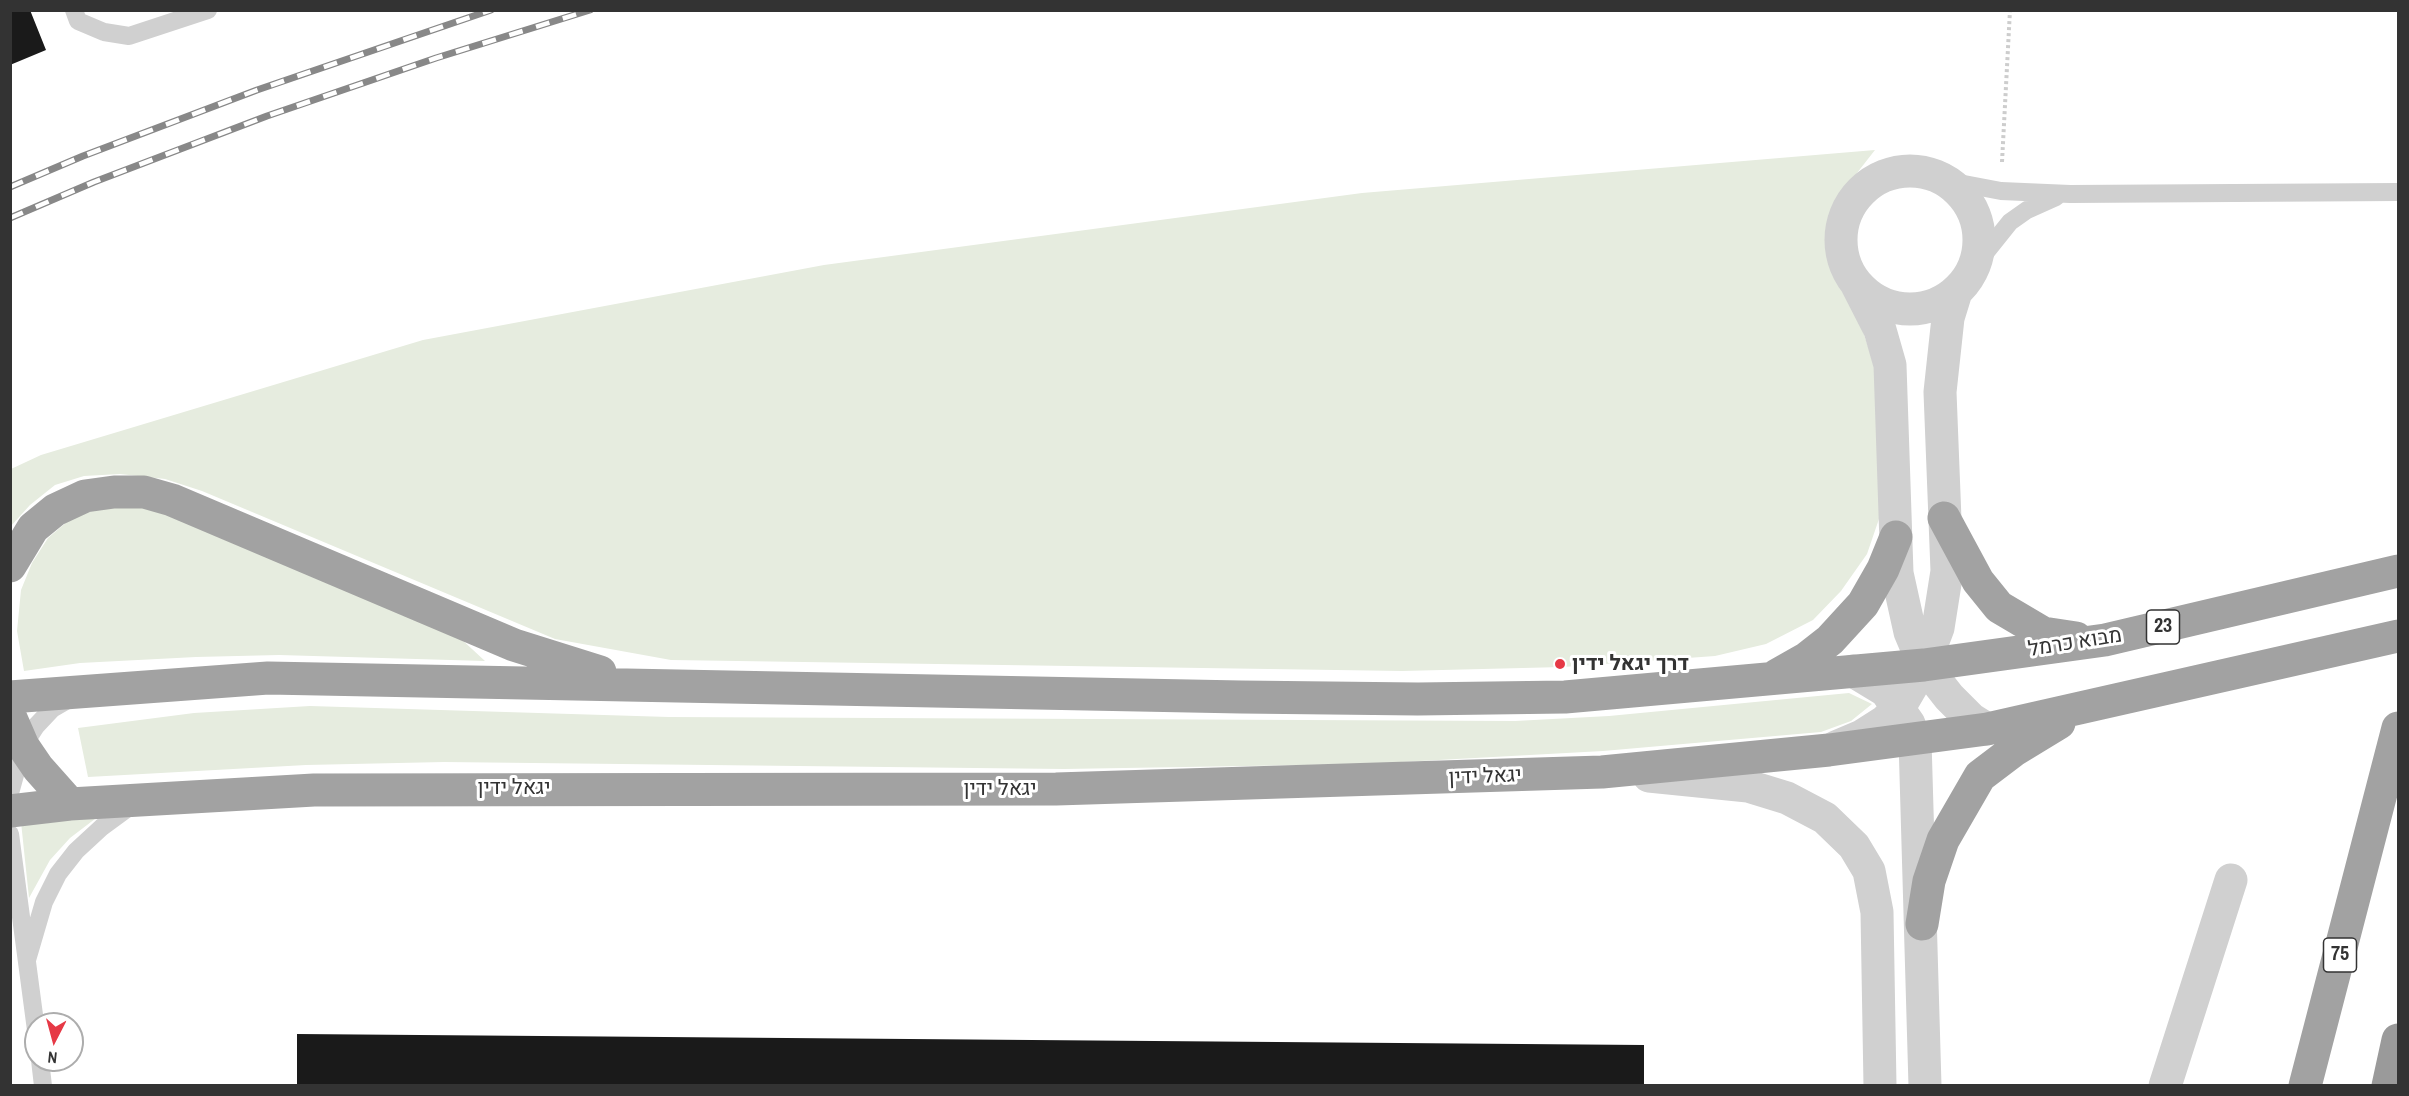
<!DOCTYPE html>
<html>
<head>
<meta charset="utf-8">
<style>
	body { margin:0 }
	#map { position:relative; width:2409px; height:1096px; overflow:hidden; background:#fff; font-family:"Archivo Narrow",sans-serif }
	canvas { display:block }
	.frame { position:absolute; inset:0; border:12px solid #333; pointer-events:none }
	.north { position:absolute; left:24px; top:1012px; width:60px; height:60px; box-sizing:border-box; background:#fff; border:2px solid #adadad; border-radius:50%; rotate:186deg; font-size:16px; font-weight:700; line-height:24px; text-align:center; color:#333 }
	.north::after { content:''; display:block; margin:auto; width:21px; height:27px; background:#e63946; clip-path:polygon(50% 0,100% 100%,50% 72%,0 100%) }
</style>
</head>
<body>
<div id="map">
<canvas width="2409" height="1096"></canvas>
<div class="frame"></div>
<div class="north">N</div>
</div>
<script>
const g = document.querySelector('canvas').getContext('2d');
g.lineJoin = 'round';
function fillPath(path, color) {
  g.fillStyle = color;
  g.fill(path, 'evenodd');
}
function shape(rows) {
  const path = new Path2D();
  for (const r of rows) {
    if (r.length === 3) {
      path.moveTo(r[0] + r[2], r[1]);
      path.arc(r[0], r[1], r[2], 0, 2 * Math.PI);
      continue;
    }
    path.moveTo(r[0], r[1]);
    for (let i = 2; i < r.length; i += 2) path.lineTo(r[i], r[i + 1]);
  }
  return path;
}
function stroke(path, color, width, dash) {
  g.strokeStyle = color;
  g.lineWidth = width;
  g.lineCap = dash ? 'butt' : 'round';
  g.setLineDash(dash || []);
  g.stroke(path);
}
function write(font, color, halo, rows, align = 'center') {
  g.font = font + ' "Archivo Narrow",Heebo,sans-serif';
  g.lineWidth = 6;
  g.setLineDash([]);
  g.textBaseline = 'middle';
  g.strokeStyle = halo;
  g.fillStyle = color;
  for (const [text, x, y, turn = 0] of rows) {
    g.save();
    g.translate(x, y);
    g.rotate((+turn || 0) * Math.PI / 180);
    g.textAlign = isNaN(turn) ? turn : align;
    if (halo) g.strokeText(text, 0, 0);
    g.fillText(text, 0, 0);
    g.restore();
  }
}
const green = shape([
	[1875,150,1839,196,1827,242,1831,266,1856,310,1878,377,1880,516,1867,554,1841,591,1813,620,1766,644,1715,656,1563,667,1402,671,671,660,555,639,202,491,165,479,120,474,84,476,55,485,30,505,11,526,11,469,41,455,423,340,824,265,1362,193],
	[91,507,149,507,459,637,485,661,279,655,196,657,80,663,24,671,17,631,21,590,32,563,48,538,68,521],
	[1849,693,1872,704,1851,721,1821,732,1603,751,1365,764,1064,769,444,762,306,765,88,777,78,728,194,713,310,706,669,717,1515,721,1609,716],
	[108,809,70,838,50,860,29,898,21,822]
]);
const building = shape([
	[10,10,30,10,46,50,10,65],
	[297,1034,1644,1045,1644,1086,297,1086]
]);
const path = shape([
	[2002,162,2010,10]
]);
const service = shape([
	[74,10,78,21,104,32,129,36,208,10],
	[1943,180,2001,191,2070,194,2398,192],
	[1974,267,2010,222,2027,210,2056,197],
	[10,793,23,746,36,726,52,709,71,698],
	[10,834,36,1030],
	[27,960,44,902,58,874,76,851,102,827,132,805],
	[40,1060,43,1086]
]);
const minor = shape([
	[1910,240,69],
	[1857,285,1880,330,1890,365,1897,573,1910,632,1924,665,1949,697,1971,719,1987,729],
	[1853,671,1886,691,1909,724,1915,740,1925,1086],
	[1836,747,1862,736,1884,722,1899,708,1924,665,1938,628,1947,571,1940,392,1948,318,1956,292],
	[1649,776,1748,786,1787,798,1825,818,1854,846,1869,871,1877,912,1880,1086],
	[2165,1086,2231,880]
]);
const trunk = shape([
	[1944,518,1978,581,1999,607,2043,633,2076,638],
	[10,566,33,528,55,510,85,496,114,492,144,492,172,500,514,645,600,672],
	[1777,675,1807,658,1830,640,1863,604,1883,569,1896,537],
	[10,697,268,678,1241,697,1418,699,1565,697,1924,665,2105,640,2398,571],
	[10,716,23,746,38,768,70,804],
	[10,811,70,804,314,790,1056,789,1602,772,1829,750,1987,729,2398,636],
	[1922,924,1929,881,1943,840,1980,776,2013,751,2059,723],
	[2305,1086,2398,728]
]);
const motorway = shape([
	[2388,1086,2398,1040]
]);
const rail = shape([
	[10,187,83,156,257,90,491,10],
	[10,218,94,182,267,116,436,58,590,10]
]);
const markers = [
	[1560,664,6,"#e63946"]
];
const shields = [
	[2163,627,33],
	[2340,955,33]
];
const shieldNames = [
	["23",2163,627],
	["75",2340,955]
];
const streetNames = [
	["מבוא כרמל",2075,643,-9],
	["יגאל ידין",1485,777,-2],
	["יגאל ידין",514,788],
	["יגאל ידין",1000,789]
];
const poiNames = [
	["דרך יגאל ידין",1572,664]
];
fillPath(green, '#e6ecdf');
fillPath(building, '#1a1a1a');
stroke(path, '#cdcdcd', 4, [3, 3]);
stroke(service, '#d0d0d0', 18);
stroke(minor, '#d0d0d0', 33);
stroke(trunk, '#a2a2a2', 33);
stroke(motorway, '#9a9a9a', 33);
stroke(rail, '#888', 7);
stroke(rail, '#fff', 4.5, [14]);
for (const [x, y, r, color] of markers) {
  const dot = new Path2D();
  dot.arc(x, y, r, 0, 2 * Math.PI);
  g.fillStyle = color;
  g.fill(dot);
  stroke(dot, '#fff', 2);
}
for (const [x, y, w] of shields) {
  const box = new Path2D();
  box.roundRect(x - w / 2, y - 17, w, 34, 4.5);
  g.fillStyle = '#fff';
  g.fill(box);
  stroke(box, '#333', 1.5);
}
write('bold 20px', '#333', null, shieldNames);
write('21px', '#333', '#fff', streetNames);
write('bold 21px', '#333', '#fff', poiNames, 'left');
</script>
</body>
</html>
